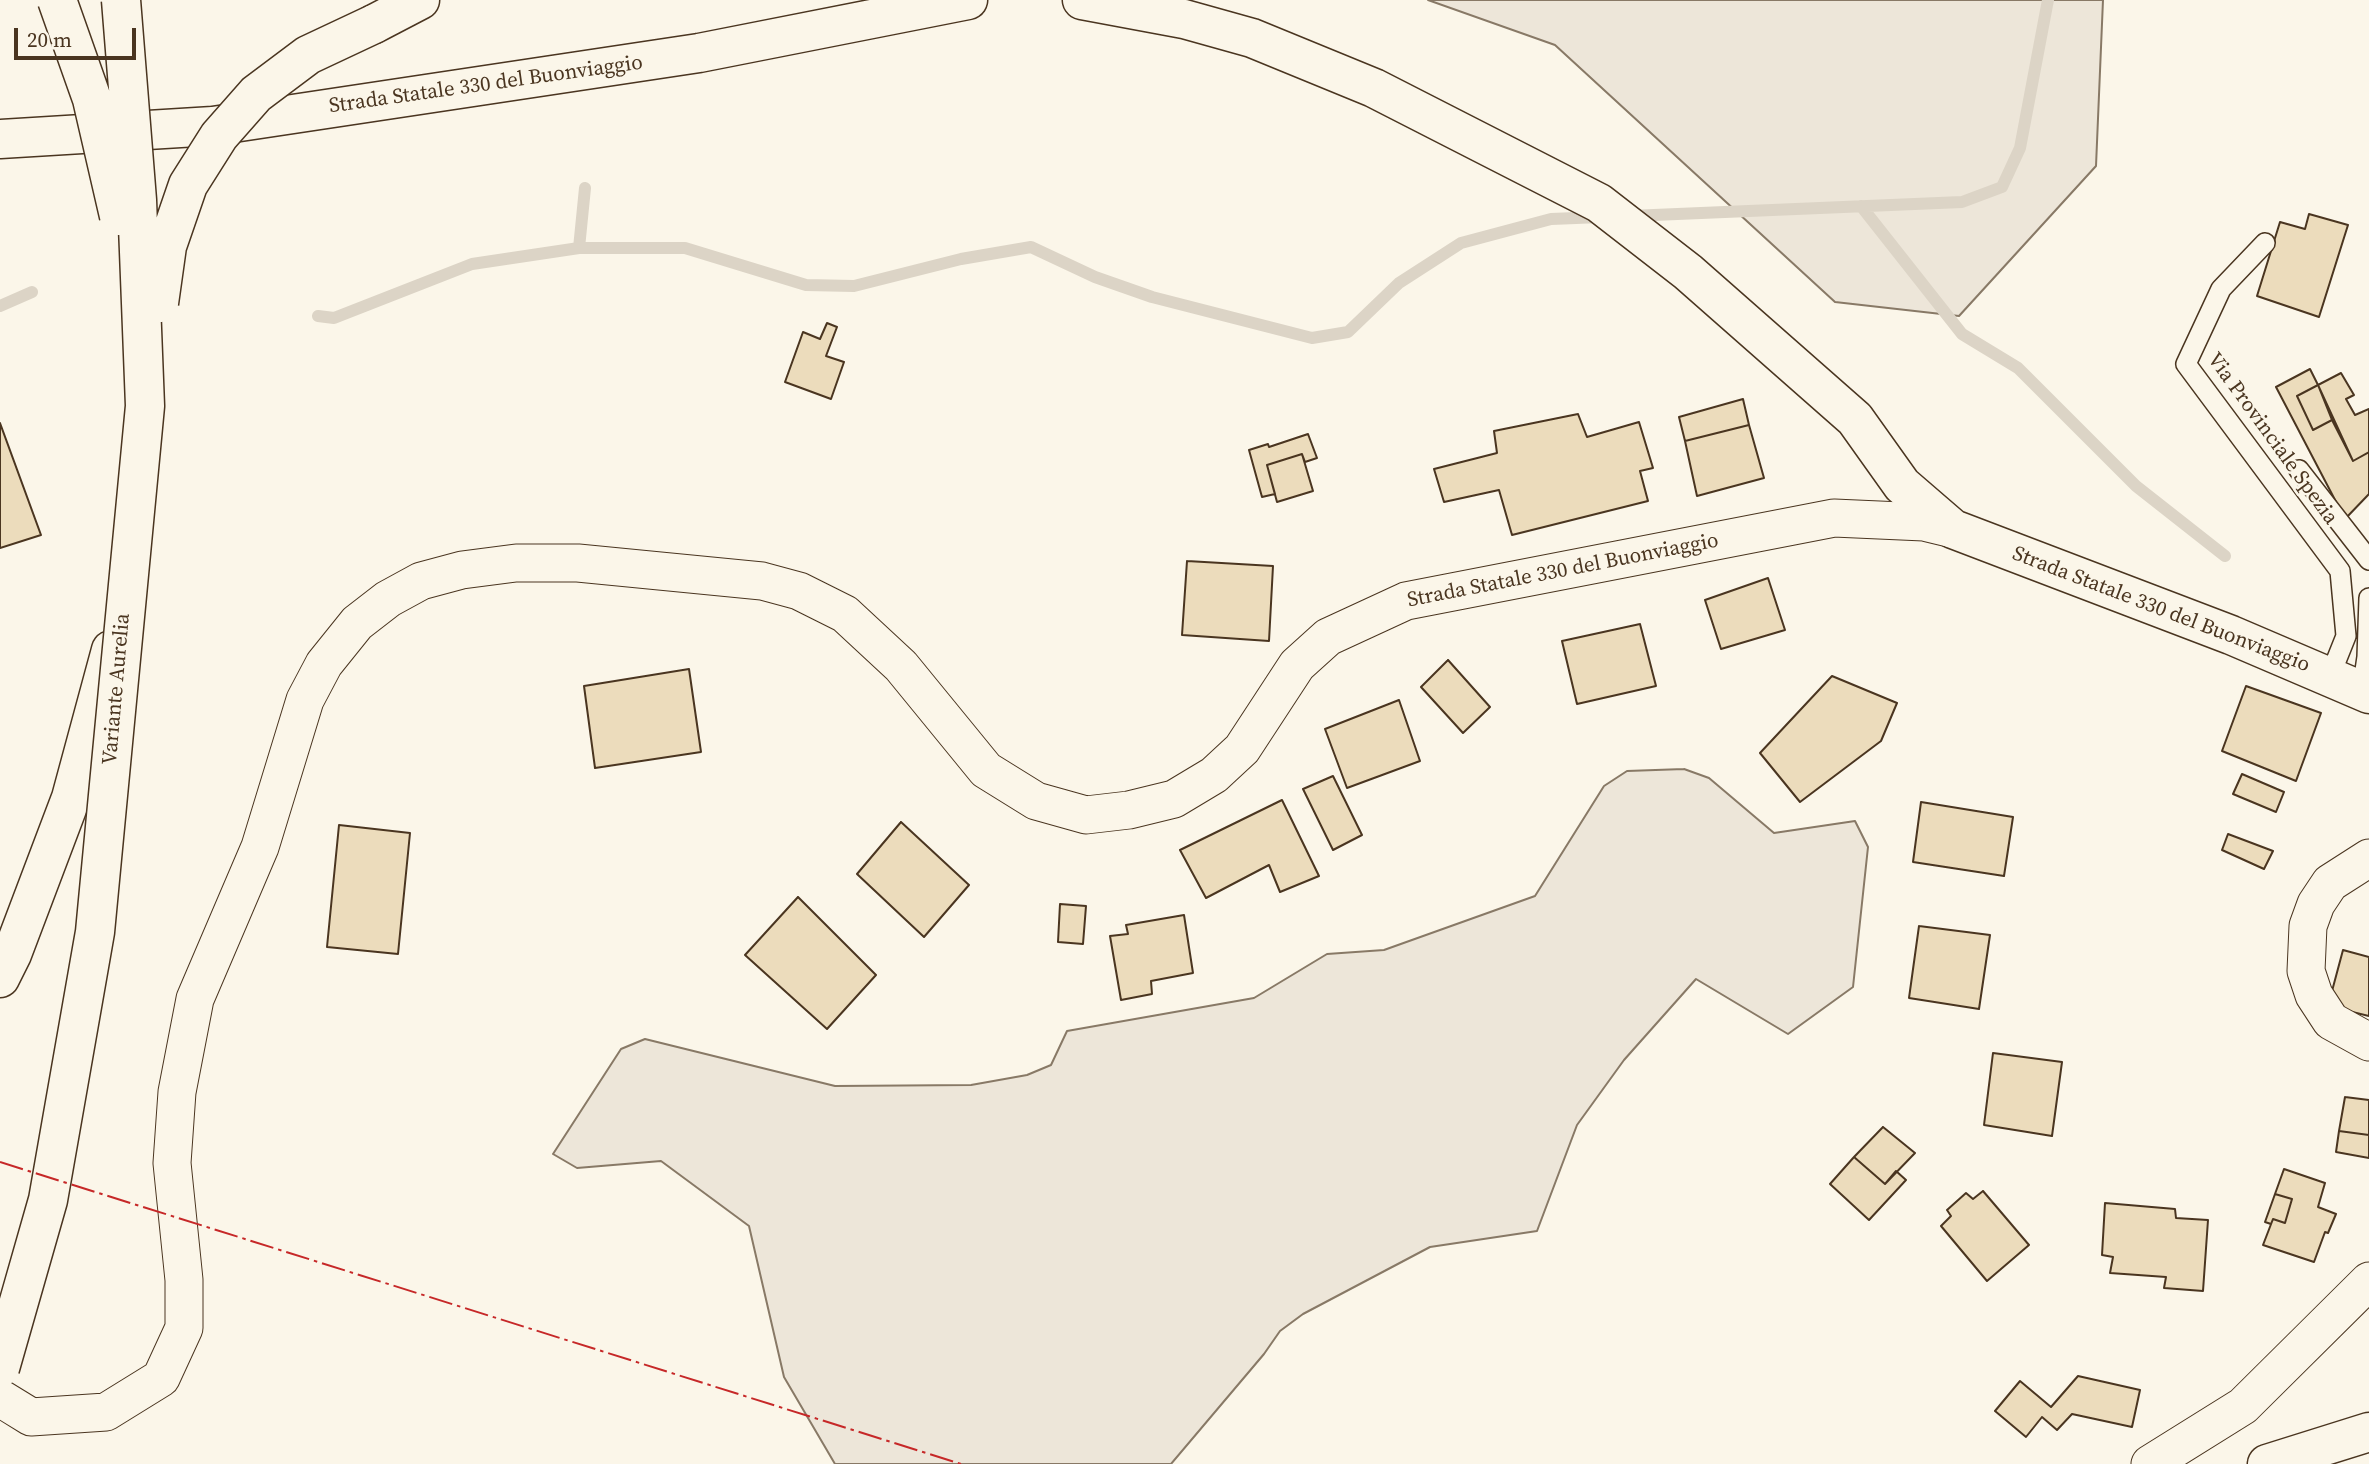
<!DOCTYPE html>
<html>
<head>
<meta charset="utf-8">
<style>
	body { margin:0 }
	#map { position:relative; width:2369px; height:1464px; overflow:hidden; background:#fbf6e9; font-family:"Source Serif 4",serif }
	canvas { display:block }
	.scale { position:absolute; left:14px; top:28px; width:122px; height:32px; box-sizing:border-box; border:4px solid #4a3520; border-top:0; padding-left:9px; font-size:21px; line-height:24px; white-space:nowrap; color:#4a3520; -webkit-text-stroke:5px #fbf6e9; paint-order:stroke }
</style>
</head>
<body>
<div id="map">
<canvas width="2369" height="1464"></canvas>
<div class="scale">20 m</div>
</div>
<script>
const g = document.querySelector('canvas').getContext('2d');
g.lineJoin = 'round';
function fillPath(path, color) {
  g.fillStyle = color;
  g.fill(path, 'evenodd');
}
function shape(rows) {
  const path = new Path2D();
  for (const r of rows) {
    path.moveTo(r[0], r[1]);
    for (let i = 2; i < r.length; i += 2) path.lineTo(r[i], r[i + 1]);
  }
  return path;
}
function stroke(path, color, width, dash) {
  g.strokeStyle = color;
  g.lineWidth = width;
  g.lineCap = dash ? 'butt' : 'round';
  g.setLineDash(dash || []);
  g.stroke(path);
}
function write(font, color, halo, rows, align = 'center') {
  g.font = font + ' "Source Serif 4",serif';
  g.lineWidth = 5;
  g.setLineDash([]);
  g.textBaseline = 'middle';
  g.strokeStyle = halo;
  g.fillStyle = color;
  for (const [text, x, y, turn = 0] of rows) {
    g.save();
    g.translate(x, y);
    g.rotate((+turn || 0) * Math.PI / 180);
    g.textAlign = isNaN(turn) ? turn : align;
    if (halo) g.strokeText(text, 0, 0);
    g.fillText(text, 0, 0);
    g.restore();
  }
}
const green = shape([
	[1428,0,2103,0,2096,166,1959,316,1835,302,1555,45,1428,0],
	[1684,769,1709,778,1774,833,1855,821,1868,847,1853,987,1788,1034,1696,979,1624,1060,1577,1125,1537,1231,1430,1247,1303,1314,1280,1331,1264,1354,1171,1464,835,1464,784,1377,749,1226,661,1161,577,1168,553,1154,621,1049,645,1039,835,1086,971,1085,1027,1075,1051,1065,1067,1031,1254,998,1327,954,1384,950,1535,896,1604,786,1627,771,1684,769]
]);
const stream = shape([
	[1861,206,1962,334,2018,368,2136,486,2225,556],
	[1630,216,1962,202,2002,187,2020,148,2048,0],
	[579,248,585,188],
	[0,306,32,292],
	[318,316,334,318,472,264,579,248,685,248,806,285,854,286,961,259,1031,247,1095,277,1152,297,1312,338,1348,332,1399,283,1461,243,1551,219,1601,217]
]);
const building = shape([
	[2309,214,2348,225,2319,317,2257,296,2280,222,2305,229,2309,214],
	[827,323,837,327,826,356,844,362,831,399,785,382,803,332,820,339,827,323],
	[2310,369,2318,385,2297,396,2313,430,2332,420,2353,461,2369,452,2369,494,2345,519,2276,387,2310,369],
	[2341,373,2354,395,2346,399,2355,415,2369,409,2369,452,2353,461,2318,385,2341,373],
	[2318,385,2332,420,2313,430,2297,396,2318,385],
	[1743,399,1749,425,1685,441,1679,417,1743,399],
	[1578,414,1587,437,1639,422,1653,468,1640,471,1648,501,1512,535,1499,490,1444,502,1434,469,1497,453,1494,431,1578,414],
	[0,423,41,535,0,548,0,423],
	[1749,425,1764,478,1697,496,1685,441,1749,425],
	[1308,434,1317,458,1305,462,1302,454,1267,465,1275,494,1262,497,1249,450,1268,444,1269,447,1308,434],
	[1302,454,1313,491,1277,502,1267,465,1302,454],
	[1187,561,1273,566,1269,641,1182,635,1187,561],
	[1768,578,1785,630,1721,649,1705,600,1768,578],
	[1640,624,1656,686,1577,704,1562,641,1640,624],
	[1448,660,1490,707,1463,733,1421,687,1448,660],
	[689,669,701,752,595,768,584,686,689,669],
	[1832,676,1897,703,1881,741,1800,802,1760,753,1832,676],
	[2246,686,2321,713,2296,781,2222,751,2246,686],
	[1399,700,1420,761,1347,788,1325,729,1399,700],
	[2242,774,2284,792,2276,812,2233,794,2242,774],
	[1333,776,1362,835,1333,850,1303,789,1333,776],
	[1282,800,1319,876,1280,892,1269,865,1206,898,1180,850,1282,800],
	[1921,802,2013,817,2004,876,1913,862,1921,802],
	[901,822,969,885,924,937,857,874,901,822],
	[339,825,410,833,398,954,327,947,339,825],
	[2228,834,2273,851,2264,869,2222,850,2228,834],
	[798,897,876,975,827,1029,745,955,798,897],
	[1060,904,1086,906,1083,944,1058,942,1060,904],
	[1184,915,1193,973,1151,981,1152,994,1121,1000,1110,936,1128,934,1126,925,1184,915],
	[1919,926,1990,935,1979,1009,1909,998,1919,926],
	[2343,950,2369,957,2369,1016,2328,1006,2343,950],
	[1993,1053,2062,1062,2052,1136,1984,1125,1993,1053],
	[2345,1097,2369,1100,2369,1135,2339,1131,2345,1097],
	[1883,1127,1915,1153,1885,1184,1854,1157,1883,1127],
	[2339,1131,2369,1135,2369,1158,2336,1152,2339,1131],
	[1854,1157,1885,1184,1896,1171,1906,1180,1869,1220,1830,1184,1854,1157],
	[2284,1169,2325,1183,2318,1207,2336,1214,2328,1233,2325,1232,2314,1262,2263,1245,2273,1219,2285,1223,2292,1199,2275,1194,2284,1169],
	[1983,1191,2029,1245,1987,1281,1941,1226,1951,1216,1947,1210,1966,1193,1973,1199,1983,1191],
	[2275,1194,2292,1199,2285,1223,2273,1219,2271,1224,2265,1222,2275,1194],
	[2105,1203,2175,1209,2176,1218,2208,1220,2203,1291,2164,1288,2166,1277,2110,1273,2113,1257,2102,1255,2105,1203],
	[2078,1376,2140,1390,2132,1427,2072,1414,2057,1430,2042,1417,2026,1437,1995,1411,2020,1381,2051,1407,2078,1376]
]);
const lane = shape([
	[2265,243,2221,289,2186,364,2340,571,2346,636,2330,676],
	[2299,470,2369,560],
	[2362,691,2367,657,2369,598]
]);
const street = shape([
	[2369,858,2330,883,2316,904,2308,926,2306,971,2314,995,2331,1021,2369,1042],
	[0,1398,31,1417,106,1412,161,1378,184,1328,184,1280,172,1163,177,1092,195,999,260,847,305,700,324,664,357,623,388,599,421,581,462,570,516,563,578,563,762,581,799,591,845,614,901,666,986,770,1036,801,1086,815,1129,810,1174,799,1214,775,1242,749,1297,665,1328,637,1406,601,1834,518,1924,522,1953,529],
	[2150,1464,2243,1406,2369,1281]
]);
const secondary = shape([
	[1082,0,1184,19,1252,38,1374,88,1599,203,1688,272,1855,419,1902,485,1953,529,2231,635,2369,694],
	[0,139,213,126,699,53,968,0],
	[2267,1464,2369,1432]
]);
const highway = shape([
	[374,24,420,0],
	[0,978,12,954,71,798,111,650]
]);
const highwayBridge = shape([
	[57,0,92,99,119,216],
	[159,303,167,246,188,185,219,136,256,94,308,55,374,24],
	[0,1368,48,1200,95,932,145,406,137,200,121,0]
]);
const power = shape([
	[0,1162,961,1464]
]);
const streetNames = [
	["Strada Statale 330 del Buonviaggio",486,85,-8],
	["Via Provinciale Spezia",2272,439,54],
	["Strada Statale 330 del Buonviaggio",1563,571,-11],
	["Strada Statale 330 del Buonviaggio",2161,610,21],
	["Variante Aurelia",117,689,-85]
];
fillPath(green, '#ede6d9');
stroke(green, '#887966', 2);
stroke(stream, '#dcd4c6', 12);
fillPath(building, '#ecdcbc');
stroke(building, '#4a3520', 2);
stroke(lane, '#4a3520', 22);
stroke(street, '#4a3520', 39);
stroke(secondary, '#4a3520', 41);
stroke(highway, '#4a3520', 41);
stroke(lane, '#fbf6e9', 19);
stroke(street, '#fbf6e9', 37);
stroke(secondary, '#fbf6e9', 38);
stroke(highway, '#fbf6e9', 38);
stroke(highwayBridge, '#4a3520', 41, []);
stroke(highwayBridge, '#fbf6e9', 38);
stroke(power, '#c62828', 2, [24, 5, 3.5, 5]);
write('21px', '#4a3520', '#fbf6e9', streetNames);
</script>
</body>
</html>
